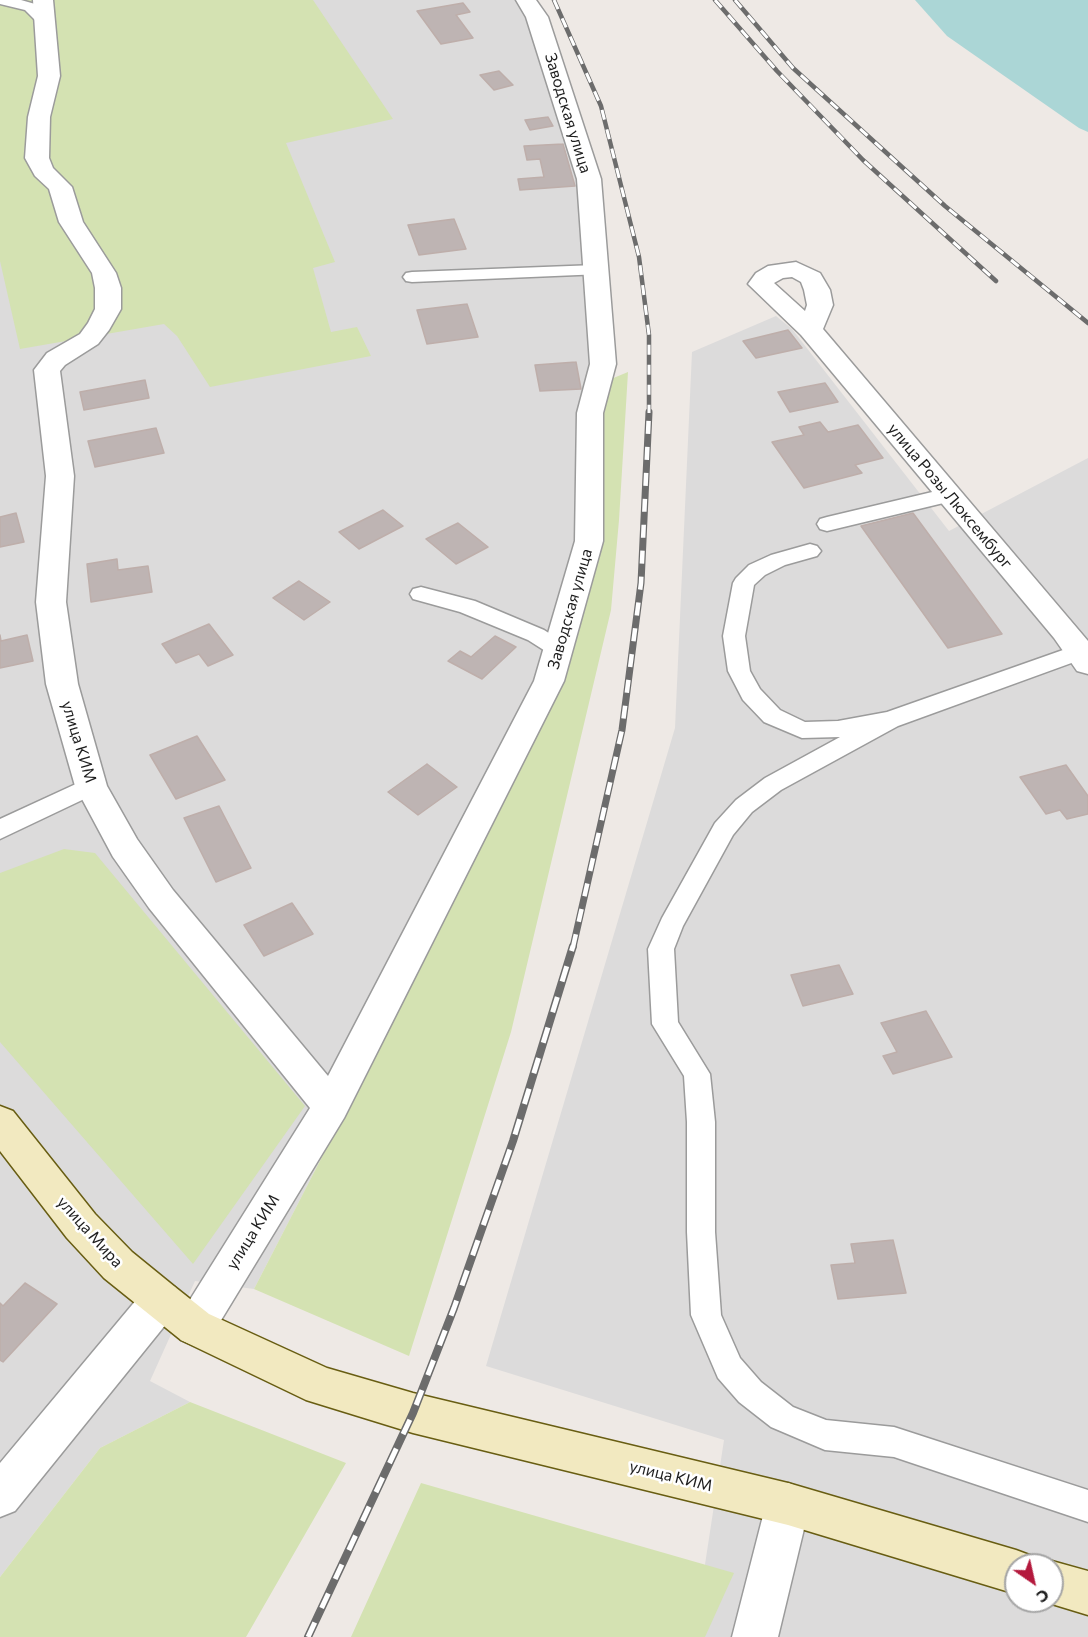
<!DOCTYPE html>
<html>
<head>
<meta charset="utf-8">
<style>
	body { margin:0 }
	#map { position:relative; width:1088px; height:1637px; overflow:hidden; background:#eee9e5; font-family:Commissioner,sans-serif }
	canvas { display:block }
	.north { position:absolute; left:1004px; top:1553px; width:60px; height:60px; box-sizing:border-box; background:#fff; border:2px solid #a5a5a5; border-radius:50%; rotate:146deg; font-size:16px; font-weight:700; line-height:24px; text-align:center; color:#1e1e1e }
	.north::after { content:''; display:block; margin:auto; width:21px; height:27px; background:#b4193d; clip-path:polygon(50% 0,100% 100%,50% 72%,0 100%) }
</style>
</head>
<body>
<div id="map">
<canvas width="1088" height="1637"></canvas>
<div class="north">С</div>
</div>
<script>
const g = document.querySelector('canvas').getContext('2d');
g.lineJoin = 'round';
function fillPath(path, color) {
  g.fillStyle = color;
  g.fill(path, 'evenodd');
}
function shape(rows) {
  const path = new Path2D();
  for (const r of rows) {
    path.moveTo(r[0], r[1]);
    for (let i = 2; i < r.length; i += 2) path.lineTo(r[i], r[i + 1]);
  }
  return path;
}
function stroke(path, color, width, dash) {
  g.strokeStyle = color;
  g.lineWidth = width;
  g.lineCap = dash ? 'butt' : 'round';
  g.setLineDash(dash || []);
  g.stroke(path);
}
function write(font, color, halo, rows, align = 'center') {
  g.font = font + ' Commissioner,sans-serif';
  g.lineWidth = 5;
  g.setLineDash([]);
  g.textBaseline = 'middle';
  g.strokeStyle = halo;
  g.fillStyle = color;
  for (const [text, x, y, turn = 0] of rows) {
    g.save();
    g.translate(x, y);
    g.rotate((+turn || 0) * Math.PI / 180);
    g.textAlign = isNaN(turn) ? turn : align;
    if (halo) g.strokeText(text, 0, 0);
    g.fillText(text, 0, 0);
    g.restore();
  }
}
const residential = shape([
	[0,0,531,0,597,183,600,404,593,564,393,1019,254,1289,195,1281,150,1381,190,1402,100,1448,0,1577],
	[776,316,792,329,949,531,1088,458,1088,1637,676,1637,704,1571,724,1440,486,1366,675,728,692,352],
	[1016,1565,1052,1565,1052,1601,1016,1601]
]);
const grass = shape([
	[0,0,313,0,393,119,286,143,335,262,313,268,331,332,357,327,371,356,210,387,177,336,164,324,20,349,0,261],
	[628,372,619,520,611,610,511,1032,409,1356,254,1289,393,1019,563,665,600,404,611,379],
	[64,849,95,853,305,1106,193,1264,0,1042,0,873],
	[190,1402,346,1463,246,1637,0,1637,0,1577,100,1448],
	[421,1483,734,1573,705,1637,351,1637]
]);
const water = shape([
	[915,0,1088,0,1088,132,1079,128,947,36]
]);
const building = shape([
	[463,3,470,12,456,15,473,38,441,44,417,11,463,3],
	[499,71,513,85,494,90,480,75,499,71],
	[548,117,553,126,530,130,525,120,548,117],
	[563,144,575,186,520,190,518,179,544,177,540,159,527,160,524,146,563,144],
	[454,219,466,249,419,255,408,225,454,219],
	[467,304,478,337,427,344,417,310,467,304],
	[788,330,802,348,756,358,743,341,788,330],
	[576,362,581,389,540,391,535,365,576,362],
	[145,380,149,398,84,410,80,392,145,380],
	[825,383,838,402,790,412,778,392,825,383],
	[820,422,828,432,858,425,883,458,855,465,862,473,804,488,772,442,804,435,799,427,820,422],
	[156,428,164,453,95,467,88,441,156,428],
	[383,510,403,526,359,549,339,532,383,510],
	[16,513,24,542,0,547,0,517,16,513],
	[913,513,1002,634,948,648,861,526,913,513],
	[458,523,488,547,456,564,426,539,458,523],
	[117,559,118,570,148,566,152,592,91,602,87,564,117,559],
	[299,581,330,602,304,620,273,598,299,581],
	[209,624,233,655,208,666,199,654,176,663,162,644,209,624],
	[0,635,1,641,27,635,33,661,0,668,0,635],
	[495,636,516,647,482,679,448,661,460,651,471,657,495,636],
	[197,736,225,780,176,799,150,755,197,736],
	[427,764,457,787,418,815,388,792,427,764],
	[1066,765,1088,796,1088,814,1067,819,1060,810,1046,814,1020,777,1066,765],
	[219,806,251,868,216,882,184,818,219,806],
	[292,903,313,934,264,956,244,925,292,903],
	[839,965,853,994,803,1006,791,975,839,965],
	[926,1011,952,1057,893,1074,883,1056,897,1052,881,1023,926,1011],
	[893,1240,906,1293,838,1299,831,1265,855,1263,851,1244,893,1240],
	[25,1283,57,1304,3,1362,0,1360,0,1303,3,1306,25,1283]
]);
const lane = shape([
	[0,0,21,0,35,4,52,21,44,26,39,24,25,10,0,4,0,0],
	[596,265,602,266,605,270,602,274,412,282,406,281,403,277,406,273,412,272,596,265],
	[949,488,956,490,959,495,956,500,827,531,820,529,817,524,820,519,827,517,949,488],
	[810,544,817,546,821,551,817,556,785,565,765,575,754,585,745,636,750,671,760,689,780,710,805,722,838,721,887,712,1080,644,1088,647,1088,657,898,726,781,790,752,812,733,835,683,926,674,949,678,1022,710,1074,715,1122,715,1232,721,1315,740,1358,761,1382,793,1407,826,1420,894,1427,1088,1490,1088,1522,894,1457,825,1450,771,1427,739,1402,718,1378,691,1315,687,1232,687,1122,684,1076,652,1024,648,949,662,918,715,823,736,800,765,778,840,737,802,738,764,722,743,700,728,671,723,636,733,583,736,578,749,565,771,555,810,544],
	[421,587,475,601,544,630,566,644,569,649,566,654,558,657,550,654,528,640,460,612,413,599,410,594,413,589,421,587],
	[91,777,99,780,103,786,99,792,0,839,0,819,91,777]
]);
const street = shape([
	[33,0,53,0,60,76,50,117,49,158,53,168,72,187,83,222,116,273,121,288,121,309,109,330,98,344,65,365,60,371,74,476,66,602,78,684,107,786,137,839,173,890,328,1076,534,681,575,541,577,413,590,364,577,179,526,17,516,0,536,0,548,17,601,179,616,364,603,413,603,541,564,681,344,1118,209,1340,195,1346,181,1340,175,1327,181,1314,310,1108,149,908,113,857,75,786,46,684,36,602,46,476,34,370,47,353,80,334,88,323,95,309,95,288,92,273,59,222,49,189,35,176,25,158,28,117,38,76,33,0],
	[796,262,820,273,830,290,833,305,823,329,1088,641,1088,674,1077,671,1054,638,801,335,748,284,756,273,768,266,796,262],
	[792,277,801,282,804,290,807,305,805,311,774,283,783,278,792,277],
	[161,1282,175,1287,181,1300,175,1313,15,1511,0,1517,0,1463,147,1287,161,1282],
	[788,1483,803,1489,810,1504,778,1637,732,1637,766,1504,773,1489,788,1483]
]);
const secondary = shape([
	[0,1106,13,1111,95,1214,132,1252,175,1287,209,1314,327,1368,413,1393,788,1483,1016,1550,1032,1556,1035,1565,1016,1565,1016,1594,788,1525,413,1433,306,1400,181,1340,104,1278,67,1238,0,1151,0,1106],
	[1052,1561,1088,1571,1088,1615,1042,1601,1052,1601,1052,1565,1042,1565,1052,1561]
]);
const railFar2 = shape([
	[554,0,601,106,639,257,649,335,649,413],
	[715,0,777,71,863,160,996,281],
	[735,0,793,68,945,206,1088,323]
]);
const railFar1 = shape([
	[573,947,622,730,641,583,649,412]
]);
const rail = shape([
	[308,1637,413,1413,454,1308,513,1141,573,946]
]);
const streetNames = [
	["Заводская улица",568,113,73],
	["улица Розы Люксембург",950,496,50],
	["Заводская улица",570,609,-74],
	["улица КИМ",79,742,73],
	["улица Мира",90,1232,48],
	["улица КИМ",253,1232,-58],
	["улица КИМ",671,1476,14]
];
fillPath(residential, '#dcdbdb');
fillPath(grass, '#d4e2b2');
fillPath(water, '#abd6d6');
fillPath(building, '#beb4b3');
stroke(building, '#beaeaa', 1.5);
stroke(lane, '#9b9b9b', 3);
stroke(street, '#9b9b9b', 3);
stroke(secondary, '#685d12', 3);
fillPath(lane, '#fff');
fillPath(street, '#fff');
fillPath(secondary, '#f2e9c0');
stroke(railFar2, '#6c6c6c', 4.5);
stroke(railFar1, '#6c6c6c', 7);
stroke(rail, '#6c6c6c', 8);
stroke(railFar2, '#fff', 3, [10]);
stroke(railFar1, '#fff', 4.5, [13]);
stroke(rail, '#fff', 5, [16]);
write('16px', '#1e1e1e', '#fff', streetNames);
</script>
</body>
</html>
